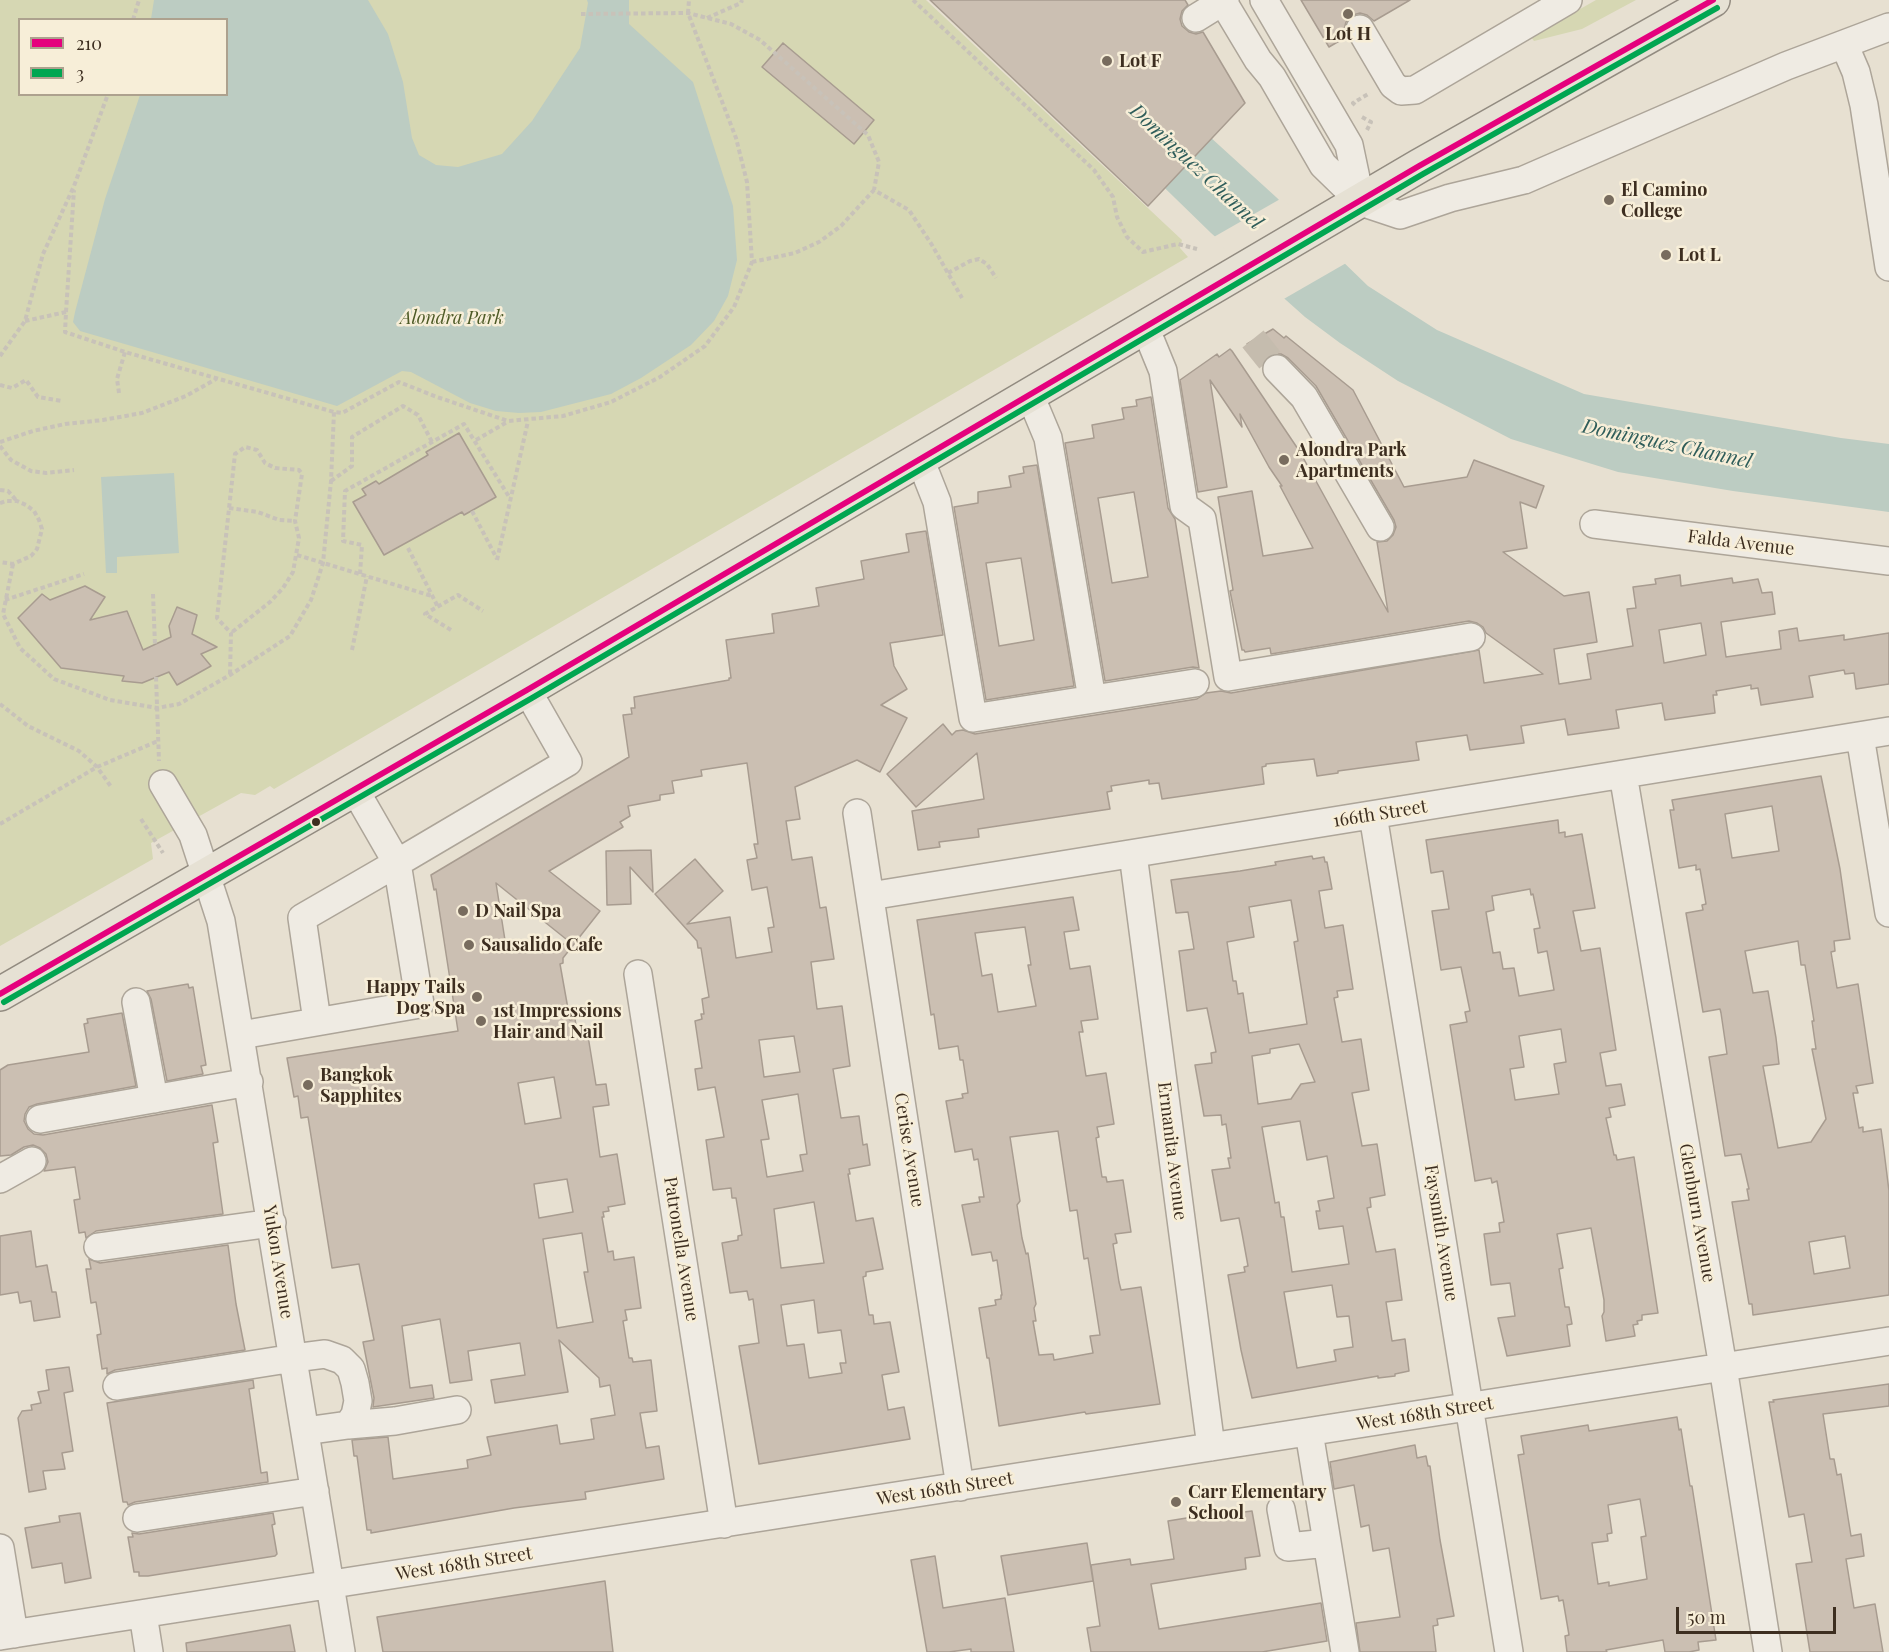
<!DOCTYPE html>
<html>
<head>
<meta charset="utf-8">
<style>
	body { margin:0 }
	#map { position:relative; width:1889px; height:1652px; overflow:hidden; background:#e7e0d1; font-family:"Playfair Display",serif }
	canvas { display:block }
	.legend { position:absolute; left:18px; top:18px; width:210px; height:78px; box-sizing:border-box; background:#f7eed8; border:2px solid #ada18e; margin:0; padding:8px 10px; list-style:none; font-size:18px; color:#3d2e20 }
	.legend li { display:flex; align-items:center; gap:12px; height:30px }
	.legend b { width:30px; border:2px solid #ada18e }
	.scale { position:absolute; left:1676px; top:1607px; width:160px; height:27px; box-sizing:border-box; border:3px solid #3d2e20; border-top:0; padding-left:8px; font-size:18px; line-height:21px; white-space:nowrap; color:#3d2e20; -webkit-text-stroke:4px #f7eed8; paint-order:stroke }
</style>
</head>
<body>
<div id="map">
<canvas width="1889" height="1652"></canvas>
<ul class="legend">
<li><b style="height:8px;background:#e5007d"></b>210</li>
<li><b style="height:8px;background:#00a651"></b>3</li>
</ul>
<div class="scale">50 m</div>
</div>
<script>
const g = document.querySelector('canvas').getContext('2d');
g.lineJoin = 'round';
function fillPath(path, color) {
  g.fillStyle = color;
  g.fill(path, 'evenodd');
}
function shape(rows) {
  const path = new Path2D();
  for (const r of rows) {
    path.moveTo(r[0], r[1]);
    for (let i = 2; i < r.length; i += 2) path.lineTo(r[i], r[i + 1]);
  }
  return path;
}
function stroke(path, color, width, dash) {
  g.strokeStyle = color;
  g.lineWidth = width;
  g.lineCap = dash ? 'butt' : 'round';
  g.setLineDash(dash || []);
  g.stroke(path);
}
function write(font, color, halo, rows, align = 'center') {
  g.font = font + ' "Playfair Display",serif';
  g.lineWidth = 5;
  g.setLineDash([]);
  g.textBaseline = 'middle';
  g.strokeStyle = halo;
  g.fillStyle = color;
  for (const [text, x, y, turn = 0] of rows) {
    g.save();
    g.translate(x, y);
    g.rotate((+turn || 0) * Math.PI / 180);
    g.textAlign = isNaN(turn) ? turn : align;
    if (halo) g.strokeText(text, 0, 0);
    g.fillText(text, 0, 0);
    g.restore();
  }
}
const green = shape([
	[0,0,926,0,1182,240,1180,248,1188,257,274,789,270,786,255,795,241,793,151,843,153,859,0,946],
	[20,20,226,20,226,94,20,94],
	[1596,0,1636,0,1582,29,1534,41,1531,37]
]);
const water = shape([
	[154,0,368,0,388,34,403,82,412,138,419,155,436,165,458,167,502,154,532,121,580,48,588,3,587,0,629,0,629,24,693,82,733,206,737,260,728,296,714,321,691,345,641,378,611,394,541,412,519,413,496,411,470,403,411,372,402,371,337,406,80,331,73,322,75,312,105,199,140,95,226,94,226,20,151,19],
	[1198,126,1276,197,1368,286,1437,330,1584,394,1841,438,1889,444,1889,512,1733,491,1618,472,1511,439,1398,381,1340,343,1305,317,1211,233,1139,163],
	[174,473,179,553,117,557,117,573,106,573,101,477]
]);
const pier = shape([
	[1282,198,1348,262,1282,300,1212,238]
]);
const building = shape([
	[930,0,1185,0,1188,5,1182,11,1180,19,1182,26,1189,32,1196,34,1203,32,1245,103,1148,206,930,0],
	[1301,0,1410,0,1374,21,1367,15,1360,13,1353,15,1346,22,1344,30,1346,37,1329,47,1301,0],
	[783,43,874,120,854,144,762,67,783,43],
	[1273,329,1284,338,1286,336,1353,390,1404,487,1467,477,1474,460,1544,486,1536,508,1520,502,1527,548,1503,552,1564,596,1589,592,1597,642,1554,649,1559,684,1591,679,1587,654,1633,646,1627,609,1636,608,1633,587,1656,584,1655,579,1680,575,1681,586,1732,578,1733,583,1758,579,1762,593,1772,592,1775,614,1721,622,1726,657,1781,649,1779,631,1797,628,1799,641,1844,635,1844,640,1889,633,1889,684,1856,689,1854,673,1845,674,1844,670,1809,676,1813,697,1761,705,1758,688,1751,689,1751,685,1716,691,1717,695,1713,695,1715,713,1665,720,1662,703,1616,710,1619,728,1568,735,1565,719,1521,726,1524,743,1470,750,1467,735,1416,742,1419,760,1338,771,1338,773,1317,776,1314,759,1266,764,1266,766,1262,767,1264,784,1190,795,1162,799,1159,783,1149,784,1149,780,1111,786,1112,791,1107,792,1110,809,978,829,979,837,939,842,940,847,918,850,912,811,984,799,977,753,916,807,887,774,943,724,952,735,956,731,963,730,975,734,1197,699,1206,693,1221,691,1231,693,1479,650,1484,683,1543,674,1486,633,1483,627,1477,623,1469,621,1271,654,1270,648,1245,652,1244,650,1242,650,1230,591,1233,590,1218,497,1252,491,1263,556,1313,548,1280,486,1282,486,1269,467,1240,414,1242,427,1210,380,1227,487,1198,492,1180,380,1217,354,1219,357,1230,349,1232,351,1300,452,1388,612,1377,542,1387,541,1393,535,1396,527,1394,520,1316,386,1288,358,1281,354,1274,354,1265,359,1247,344,1273,329],
	[1701,623,1706,655,1664,663,1659,630,1701,623],
	[1151,397,1168,508,1175,519,1199,668,1193,667,1105,681,1065,443,1094,438,1092,425,1124,419,1122,408,1137,406,1136,400,1151,397],
	[1134,492,1148,577,1112,583,1098,498,1134,492],
	[459,433,496,497,464,515,462,512,384,555,353,502,366,495,362,489,376,481,379,484,428,455,426,452,459,433],
	[1037,465,1074,686,986,700,954,507,978,503,978,492,1011,487,1009,476,1024,473,1023,467,1037,465],
	[1021,558,1034,640,999,646,986,563,1021,558],
	[926,531,943,635,890,643,894,666,907,689,881,705,907,718,880,772,857,760,795,787,800,819,786,821,792,860,812,857,820,908,826,907,834,959,811,962,817,1009,842,1006,850,1066,833,1069,841,1118,859,1116,863,1145,867,1144,870,1165,849,1169,850,1174,848,1174,856,1221,873,1218,883,1269,866,1272,866,1276,863,1277,869,1315,873,1315,874,1324,890,1322,899,1372,882,1375,888,1410,904,1407,910,1439,759,1464,739,1346,759,1343,753,1299,749,1300,747,1291,730,1293,722,1243,738,1240,738,1236,742,1235,736,1198,732,1198,731,1188,713,1190,706,1140,724,1137,715,1087,698,1090,695,1069,702,1068,695,1021,702,1019,701,1014,704,1014,702,999,709,997,701,948,698,948,697,941,655,894,695,859,723,891,687,924,730,917,736,958,772,952,768,928,774,927,767,887,752,890,747,860,757,858,754,844,758,844,747,763,701,770,702,776,672,781,674,793,660,795,660,800,628,806,630,816,620,822,623,827,549,871,600,911,563,958,563,963,560,964,570,1020,575,1019,578,1037,588,1036,596,1085,606,1084,609,1105,593,1107,600,1157,617,1154,625,1204,608,1207,609,1211,603,1212,604,1217,602,1217,608,1252,613,1251,614,1260,634,1257,641,1308,625,1310,627,1320,623,1321,629,1358,632,1358,633,1362,651,1360,657,1411,640,1413,646,1448,659,1446,664,1479,585,1492,586,1499,514,1508,371,1533,371,1530,367,1530,357,1456,354,1456,352,1440,388,1437,393,1479,468,1468,467,1460,491,1455,487,1437,557,1425,560,1444,594,1439,591,1419,615,1415,610,1385,600,1387,599,1378,559,1340,568,1392,495,1403,491,1380,525,1375,520,1343,468,1351,472,1380,450,1383,440,1319,402,1326,410,1388,432,1385,434,1398,373,1407,374,1398,363,1342,374,1340,359,1264,332,1268,308,1117,301,1118,298,1096,294,1097,287,1058,458,1031,436,889,434,890,431,875,629,757,623,715,632,714,631,708,635,708,634,697,729,680,729,678,731,678,726,640,774,633,772,614,819,606,816,588,864,579,861,561,909,552,906,534,926,531],
	[496,883,571,943,507,953,496,883],
	[794,1036,800,1072,764,1077,759,1040,794,1036],
	[554,1077,561,1118,525,1124,518,1083,554,1077],
	[798,1094,807,1154,800,1155,803,1171,767,1177,761,1140,769,1139,762,1100,798,1094],
	[567,1179,573,1212,539,1218,534,1184,567,1179],
	[814,1202,824,1263,781,1268,774,1209,814,1202],
	[582,1233,588,1272,584,1272,593,1322,557,1328,543,1239,582,1233],
	[814,1300,818,1333,841,1330,846,1363,840,1363,842,1373,809,1378,804,1344,787,1346,781,1305,814,1300],
	[85,586,105,597,90,620,127,611,143,650,171,637,169,626,177,607,197,615,192,634,217,647,201,654,211,666,177,685,169,672,142,683,122,681,124,676,61,668,18,618,42,594,50,600,85,586],
	[1821,776,1840,869,1850,939,1834,941,1835,951,1831,952,1837,988,1858,984,1873,1083,1856,1086,1858,1093,1853,1093,1859,1128,1863,1127,1863,1132,1881,1129,1884,1151,1889,1191,1889,1295,1753,1315,1752,1304,1749,1304,1732,1202,1749,1200,1747,1189,1749,1189,1741,1154,1725,1156,1709,1057,1727,1054,1721,1013,1720,1009,1703,1012,1686,913,1703,910,1702,905,1706,904,1700,869,1696,870,1696,865,1679,868,1670,810,1674,810,1672,800,1821,776],
	[1772,806,1779,851,1732,858,1725,814,1772,806],
	[1798,941,1801,965,1805,965,1814,1021,1812,1021,1816,1049,1812,1049,1826,1119,1811,1142,1778,1148,1763,1066,1779,1064,1776,1038,1768,991,1753,993,1745,951,1798,941],
	[1845,1236,1850,1268,1814,1274,1809,1242,1845,1236],
	[1558,820,1559,833,1565,832,1565,837,1582,834,1595,908,1573,911,1581,951,1600,948,1616,1050,1600,1053,1606,1086,1621,1084,1625,1105,1609,1108,1611,1117,1606,1118,1614,1155,1616,1155,1617,1160,1634,1157,1658,1313,1642,1315,1642,1320,1637,1321,1638,1324,1633,1325,1635,1336,1606,1341,1602,1316,1604,1312,1604,1300,1591,1228,1557,1234,1563,1268,1559,1269,1565,1307,1569,1307,1572,1324,1567,1325,1570,1346,1507,1356,1498,1318,1515,1316,1510,1283,1491,1285,1484,1234,1500,1232,1499,1223,1504,1222,1497,1181,1492,1183,1491,1178,1475,1181,1450,1025,1467,1022,1465,1012,1470,1011,1461,967,1441,970,1432,911,1449,909,1443,871,1431,873,1426,840,1558,820],
	[1530,889,1531,895,1533,894,1540,928,1534,929,1538,953,1547,951,1554,990,1519,996,1514,968,1503,969,1500,952,1493,953,1486,912,1494,910,1492,896,1530,889],
	[1561,1029,1566,1062,1554,1064,1559,1094,1515,1100,1510,1069,1524,1067,1519,1036,1561,1029],
	[651,850,653,892,630,867,631,904,607,905,606,851,651,850],
	[1312,856,1313,859,1324,857,1325,862,1327,862,1332,889,1319,891,1325,928,1343,925,1353,989,1337,991,1338,997,1334,998,1342,1042,1361,1039,1369,1090,1352,1093,1362,1146,1377,1144,1385,1195,1370,1198,1371,1207,1367,1208,1376,1252,1395,1249,1402,1300,1386,1302,1392,1341,1405,1339,1409,1371,1395,1374,1395,1376,1378,1378,1378,1376,1252,1398,1241,1350,1228,1275,1245,1272,1244,1267,1248,1266,1242,1233,1239,1218,1221,1221,1212,1170,1230,1168,1228,1158,1231,1158,1226,1124,1222,1125,1221,1115,1204,1116,1195,1065,1212,1063,1211,1053,1216,1052,1207,1008,1187,1011,1179,951,1194,949,1188,912,1176,913,1171,880,1240,871,1276,865,1275,862,1312,856],
	[1291,900,1298,941,1294,942,1307,1024,1249,1033,1243,993,1238,994,1236,981,1233,981,1227,942,1254,937,1249,907,1291,900],
	[1299,1044,1315,1082,1301,1084,1291,1099,1258,1104,1252,1056,1270,1053,1270,1049,1299,1044],
	[1300,1121,1307,1160,1327,1156,1334,1198,1318,1201,1320,1211,1316,1211,1319,1229,1343,1226,1349,1264,1292,1272,1284,1217,1281,1217,1279,1202,1275,1203,1262,1127,1300,1121],
	[1332,1285,1337,1317,1349,1316,1353,1347,1334,1350,1336,1361,1297,1368,1284,1292,1332,1285],
	[1073,897,1079,930,1064,932,1070,969,1090,966,1098,1019,1081,1021,1083,1032,1079,1032,1086,1076,1106,1073,1114,1124,1097,1127,1099,1137,1096,1138,1102,1177,1106,1177,1107,1182,1123,1180,1131,1232,1115,1234,1117,1243,1113,1244,1119,1282,1121,1290,1141,1287,1160,1404,1086,1414,1085,1412,999,1426,989,1358,987,1358,979,1308,996,1305,995,1300,1001,1299,1001,1295,1002,1295,997,1260,993,1261,991,1252,972,1255,962,1205,980,1202,979,1197,984,1197,978,1159,974,1160,972,1149,955,1152,946,1101,963,1098,962,1094,968,1093,963,1060,960,1060,958,1046,939,1049,934,1014,931,1015,917,920,1073,897],
	[1025,927,1031,965,1028,965,1036,1006,998,1012,992,974,982,976,975,933,1025,927],
	[1058,1131,1070,1211,1077,1210,1084,1259,1088,1258,1100,1335,1090,1336,1093,1353,1054,1360,1053,1354,1039,1355,1033,1321,1036,1321,1034,1308,1036,1304,1028,1253,1026,1254,1022,1238,1017,1205,1020,1201,1010,1137,1058,1131],
	[188,984,189,988,193,987,206,1065,201,1066,203,1074,167,1081,151,999,147,991,188,984],
	[122,1013,136,1086,37,1104,29,1107,25,1114,24,1121,28,1129,34,1134,43,1135,212,1105,218,1142,213,1143,223,1214,96,1231,86,1238,85,1232,79,1233,74,1200,80,1199,75,1167,44,1171,48,1162,46,1154,40,1148,33,1145,24,1147,11,1155,0,1156,0,1070,8,1065,89,1052,84,1024,88,1023,87,1019,122,1013],
	[31,1231,36,1267,47,1265,52,1292,56,1292,60,1317,34,1321,31,1301,20,1303,18,1292,0,1295,0,1236,31,1231],
	[228,1245,236,1304,245,1350,115,1370,107,1374,107,1368,102,1369,97,1335,101,1334,96,1302,91,1303,86,1269,91,1269,89,1259,100,1263,228,1245],
	[69,1367,73,1391,64,1393,73,1451,62,1453,65,1469,43,1471,46,1489,29,1492,18,1418,22,1411,32,1410,31,1405,41,1403,38,1392,49,1390,46,1370,69,1367],
	[253,1380,254,1388,249,1389,261,1473,267,1472,268,1482,135,1502,128,1505,127,1502,123,1502,107,1403,253,1380],
	[1889,1384,1889,1406,1823,1414,1830,1459,1834,1459,1837,1475,1841,1474,1851,1536,1861,1534,1864,1556,1846,1559,1854,1608,1875,1604,1883,1652,1810,1652,1796,1564,1812,1562,1804,1514,1789,1517,1769,1402,1774,1402,1773,1400,1889,1384],
	[1677,1417,1679,1430,1681,1429,1690,1486,1692,1486,1716,1640,1698,1642,1699,1650,1689,1652,1665,1652,1663,1640,1606,1650,1607,1652,1567,1652,1565,1636,1569,1635,1563,1600,1559,1601,1558,1596,1541,1599,1518,1455,1524,1454,1521,1436,1588,1425,1589,1431,1677,1417],
	[1640,1499,1646,1536,1641,1537,1647,1579,1609,1586,1609,1582,1598,1584,1592,1543,1608,1541,1607,1534,1612,1533,1608,1505,1640,1499],
	[1415,1445,1417,1458,1426,1456,1428,1466,1430,1466,1440,1540,1454,1616,1437,1619,1438,1625,1433,1626,1436,1652,1360,1652,1356,1623,1400,1617,1389,1548,1373,1551,1369,1525,1361,1527,1354,1485,1334,1489,1330,1462,1415,1445],
	[1236,1510,1236,1513,1252,1511,1260,1556,1245,1558,1246,1569,1151,1584,1159,1629,1321,1603,1327,1641,1262,1652,1091,1652,1087,1628,1100,1626,1091,1565,1130,1559,1131,1565,1174,1559,1168,1521,1236,1510],
	[80,1513,91,1578,65,1583,62,1563,32,1568,25,1528,60,1522,59,1516,80,1513],
	[273,1513,275,1524,272,1525,277,1554,275,1556,148,1576,139,1576,139,1572,134,1572,128,1537,133,1537,132,1533,139,1534,273,1513],
	[1087,1543,1093,1581,1008,1595,1001,1556,1087,1543],
	[935,1556,943,1608,1005,1598,1014,1652,971,1652,971,1649,949,1652,927,1652,911,1560,935,1556],
	[605,1581,613,1652,383,1652,377,1617,605,1581],
	[290,1625,295,1652,187,1652,186,1643,290,1625]
]);
const minorTunnel = shape([
	[1253,339,1277,369]
]);
const path = shape([
	[913,0,1094,170,1113,197,1117,217,1127,237,1143,252,1178,244,1197,249],
	[581,14,688,13,731,24,760,40,868,135,879,162,874,190,909,210,932,245,962,298],
	[707,18,741,3,742,0],
	[133,20,139,0],
	[1355,105,1353,103,1370,93],
	[1362,117,1371,122,1367,130],
	[752,262,795,253,819,242,841,226,874,190],
	[948,273,970,261,979,259,987,264,996,278],
	[66,312,74,190],
	[25,321,66,312,65,332,125,352,334,412,342,413,399,382,437,397,508,421,563,416,611,402,660,377,705,346,734,307,752,262,747,182,736,138,688,13,689,0],
	[0,356,25,321,43,254,74,186,108,94],
	[0,385,12,388,26,380,38,397,62,401],
	[119,393,117,379,125,352],
	[476,440,507,422],
	[0,442,33,431,65,424,103,420,142,413,186,396,216,379],
	[0,446,11,460,31,471,46,473,74,470],
	[331,481,352,466,352,437,403,406,418,415,432,442],
	[0,490,8,491,16,500],
	[0,503,6,501,17,501,26,505,34,511,39,520,42,529,37,549,31,556,13,564,0,562],
	[229,508,258,512,279,520,295,521],
	[472,511,497,559],
	[408,548,438,607],
	[297,555,432,596],
	[497,560,528,421],
	[13,564,3,614,20,648,54,679,110,700,157,708,179,704,230,675,290,636,311,600,323,563,331,481,334,412],
	[360,574,362,545,343,541,345,491,464,424,511,500],
	[153,594,155,645],
	[5,600,84,574],
	[451,630,425,614,458,595,483,611],
	[352,650,367,576],
	[230,674,231,633,217,618,235,454,245,447,257,450,265,463,275,468,299,470,302,474,295,521,299,538,293,572,283,588,270,602,231,633],
	[156,677,159,761],
	[0,704,28,726,79,751,97,767,112,788],
	[141,819,163,853],
	[0,824,97,767,158,741]
]);
const minor = shape([
	[1222,0,1258,60,1272,77,1323,165,1361,202,1400,215,1450,198,1524,180,1786,66,1889,27],
	[1264,0,1349,145,1361,202],
	[1196,18,1225,0],
	[1360,29,1393,85,1401,91,1415,90,1568,0],
	[1844,44,1856,72,1864,105,1889,267],
	[1145,327,1163,371,1184,506,1202,519,1228,677,1471,637],
	[1277,369,1304,397,1380,527],
	[1030,395,1048,438,1092,699],
	[920,459,937,502,973,718,1195,683],
	[1594,524,1889,561],
	[1860,736,1889,913],
	[1623,774,1723,1367,1768,1652],
	[163,784,193,835,221,921,341,1652],
	[857,813,960,1487],
	[1373,815,1509,1652],
	[1133,854,1211,1447],
	[870,896,1889,731],
	[638,974,724,1524],
	[136,1002,154,1099],
	[317,1021,302,918,397,863,355,790],
	[241,1035,420,1004,397,863,568,762,527,690],
	[40,1119,249,1082],
	[0,1179,32,1161],
	[98,1247,272,1223],
	[117,1386,294,1358,325,1354,342,1360,351,1369,355,1383,358,1401,355,1415,348,1425,305,1431],
	[348,1425,395,1421,457,1410],
	[1309,1432,1345,1652],
	[1281,1509,1288,1547,1327,1543],
	[137,1518,315,1491],
	[0,1548,14,1634],
	[143,1614,149,1652],
	[0,1636,1889,1341]
]);
const major = shape([
	[0,994,527,690,1419,166,1713,0]
]);
const bus1 = shape([
	[0,994,527,690,1419,166,1713,0]
]);
const bus2 = shape([
	[4,1002,532,698,1423,174,1717,8]
]);
const markers = [
	[1348,14,6,"#786c5e"],
	[1107,61,6,"#786c5e"],
	[1609,200,6,"#786c5e"],
	[1666,255,6,"#786c5e"],
	[1284,460,6,"#786c5e"],
	[316,822,5,"#3d2e20"],
	[463,911,6,"#786c5e"],
	[469,945,6,"#786c5e"],
	[477,997,6,"#786c5e"],
	[481,1021,6,"#786c5e"],
	[308,1085,6,"#786c5e"],
	[1176,1502,6,"#786c5e"]
];
const poiNames = [
	["Lot H",1348,34,"center"],
	["Lot F",1119,61],
	["El Camino",1621,190],
	["College",1621,211],
	["Lot L",1678,255],
	["Alondra Park",1296,450],
	["Apartments",1296,471],
	["D Nail Spa",475,911],
	["Sausalido Cafe",481,945],
	["Happy Tails",465,987,"right"],
	["Dog Spa",465,1008,"right"],
	["1st Impressions",493,1011],
	["Hair and Nail",493,1032],
	["Bangkok",320,1075],
	["Sapphites",320,1096],
	["Carr Elementary",1188,1492],
	["School",1188,1513]
];
const parkNames = [
	["Alondra Park",452,318]
];
const streetNames = [
	["Falda Avenue",1741,543,7],
	["166th Street",1380,814,-9],
	["Cerise Avenue",909,1150,81],
	["Ermanita Avenue",1172,1151,83],
	["Glenburn Avenue",1697,1213,80],
	["Faysmith Avenue",1441,1233,81],
	["Patronella Avenue",681,1249,81],
	["Yukon Avenue",278,1262,81],
	["West 168th Street",1425,1414,-9],
	["West 168th Street",945,1489,-9],
	["West 168th Street",464,1564,-9]
];
const waterNames = [
	["Dominguez Channel",1196,167,43],
	["Dominguez Channel",1667,444,12]
];
fillPath(green, '#d6d7b3');
fillPath(water, '#bcccc2');
fillPath(pier, '#e7e0d1');
fillPath(building, '#cbbfb2');
stroke(building, '#a89c90', 1.5);
stroke(minorTunnel, '#c5bcae', 27, [27, 14]);
stroke(minor, '#ada599', 30);
stroke(major, '#928b80', 36);
stroke(path, '#c8c2b9', 4, [4.5, 3]);
stroke(minor, '#efebe3', 27);
stroke(major, '#e6e1d4', 33);
stroke(bus1, '#e5007d', 6);
stroke(bus2, '#00a651', 6);
for (const [x, y, r, color] of markers) {
  const dot = new Path2D();
  dot.arc(x, y, r, 0, 2 * Math.PI);
  g.fillStyle = color;
  g.fill(dot);
  stroke(dot, '#f7eed8', 2);
}
write('bold 18px', '#3d2e20', '#f7eed8', poiNames, 'left');
write('italic 18px', '#4d5a26', '#f7eed8', parkNames);
write('18px', '#3d2e20', '#f7eed8', streetNames);
write('italic 20px', '#2f5d5a', '#f7eed8', waterNames);
</script>
</body>
</html>
